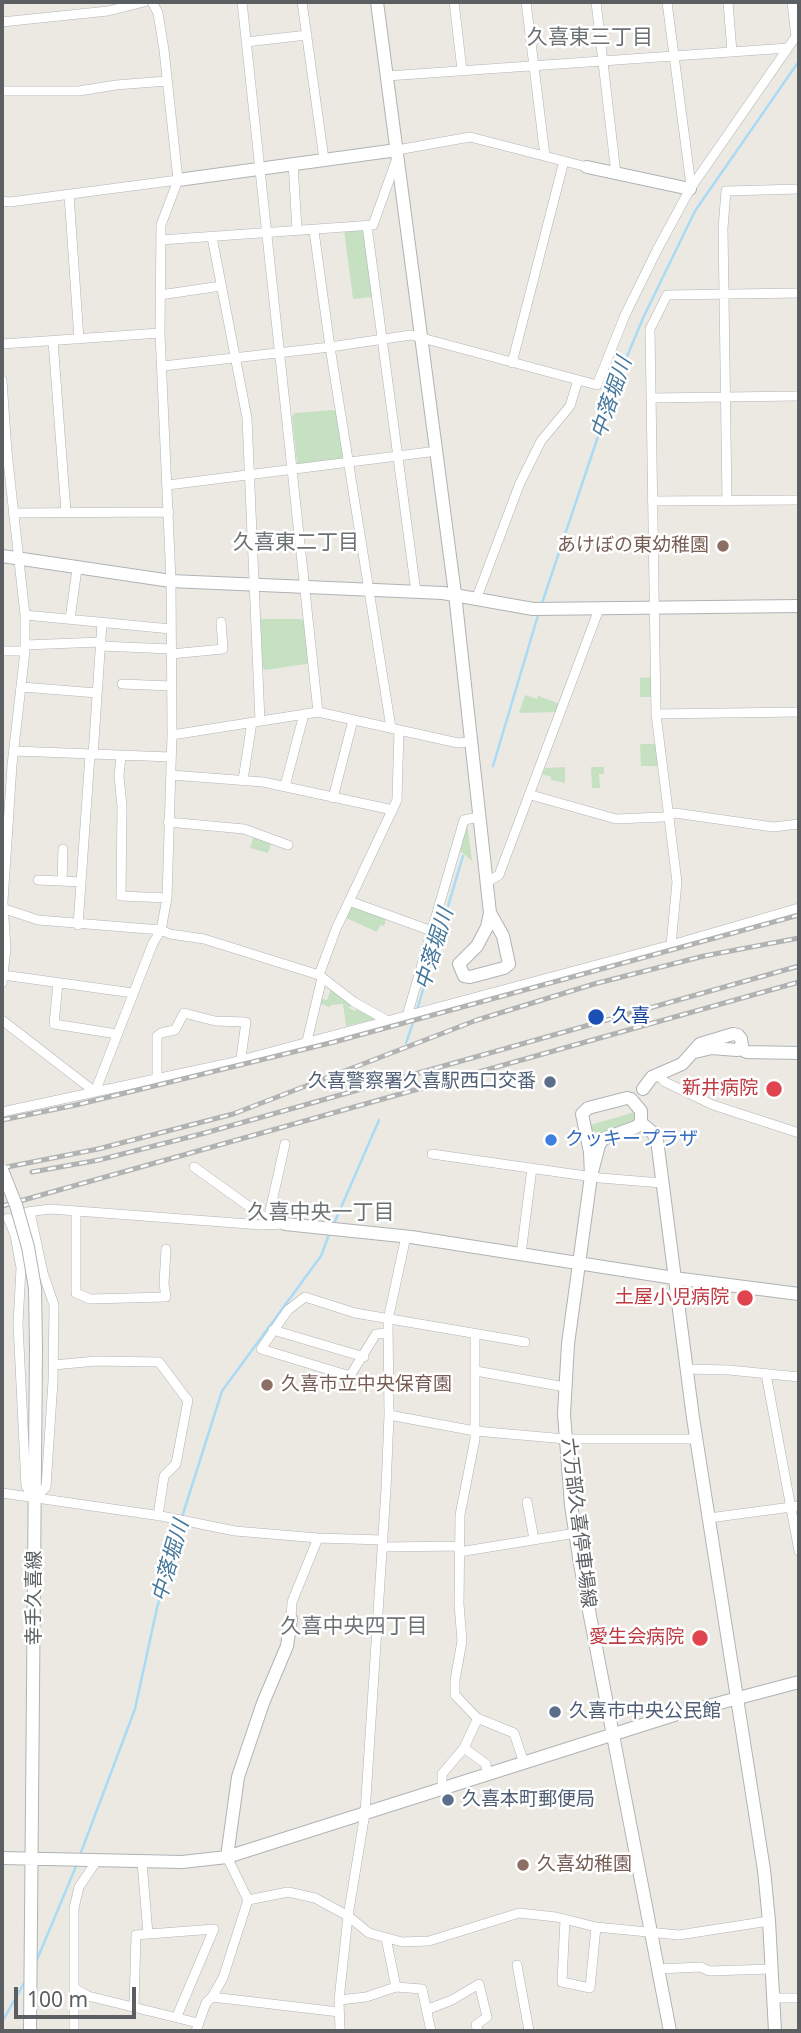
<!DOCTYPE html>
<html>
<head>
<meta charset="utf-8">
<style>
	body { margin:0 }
	#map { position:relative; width:801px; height:2033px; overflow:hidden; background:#ece9e3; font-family:"Noto Sans",sans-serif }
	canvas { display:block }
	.frame { position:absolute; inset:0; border:4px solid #5b5f62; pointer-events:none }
	.scale { position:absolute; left:14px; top:1987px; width:122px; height:32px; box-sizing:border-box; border:4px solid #5b5f62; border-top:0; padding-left:9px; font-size:21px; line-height:24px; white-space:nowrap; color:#5b5f62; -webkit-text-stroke:5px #fff; paint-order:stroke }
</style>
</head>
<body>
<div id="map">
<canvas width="801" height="2033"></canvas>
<div class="frame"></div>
<div class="scale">100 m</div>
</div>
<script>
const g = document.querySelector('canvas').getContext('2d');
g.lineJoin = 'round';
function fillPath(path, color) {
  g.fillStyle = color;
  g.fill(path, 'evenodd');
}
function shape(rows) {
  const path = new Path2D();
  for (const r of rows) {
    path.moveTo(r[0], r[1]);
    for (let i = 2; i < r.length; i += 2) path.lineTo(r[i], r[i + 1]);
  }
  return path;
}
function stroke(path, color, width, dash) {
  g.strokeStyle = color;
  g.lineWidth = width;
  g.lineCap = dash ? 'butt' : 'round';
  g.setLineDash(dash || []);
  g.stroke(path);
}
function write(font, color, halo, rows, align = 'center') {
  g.font = font + ' "Noto Sans","Noto Sans JP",sans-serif';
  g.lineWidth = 5;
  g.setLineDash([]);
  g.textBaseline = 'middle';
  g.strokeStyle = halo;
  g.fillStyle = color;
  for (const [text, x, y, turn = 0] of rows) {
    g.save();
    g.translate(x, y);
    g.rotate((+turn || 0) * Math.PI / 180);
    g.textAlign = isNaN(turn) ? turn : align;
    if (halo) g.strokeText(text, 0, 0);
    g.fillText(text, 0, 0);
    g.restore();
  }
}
const green = shape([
	[363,229,373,297,353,299,344,230],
	[333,410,337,412,343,458,340,460,299,465,297,462,292,417,295,413],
	[262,619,301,619,304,621,309,662,306,664,265,670,262,666,259,622],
	[652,677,652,697,640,697,640,678],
	[525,695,537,699,538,696,560,704,557,712,519,713],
	[640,744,657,744,660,766,641,766],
	[565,767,565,783,551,780,551,777,542,774,545,768],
	[591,767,604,767,604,774,599,774,600,788,592,788],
	[467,822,472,861,458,849],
	[254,835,272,841,268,853,250,848],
	[350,904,387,917,384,926,380,925,377,932,344,917],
	[331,989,351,1003,349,1008,355,1011,358,1007,377,1019,346,1026,343,1004,331,1005,330,1007,318,1003,319,998,327,1000],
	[635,1112,638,1117,627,1126,595,1134,587,1126]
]);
const stream = shape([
	[541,606,617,380,644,316,695,211,799,61],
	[493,766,539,612],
	[417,1010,463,856],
	[406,1043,415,1017],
	[333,1226,379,1120],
	[182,1517,222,1391,321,1256,330,1232],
	[80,1855,135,1709,157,1608,181,1524],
	[36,1962,77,1864],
	[2,2022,24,1983]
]);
const street = shape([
	[242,2,318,712],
	[302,2,324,159],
	[454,2,462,70],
	[526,2,545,156],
	[596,2,616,174],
	[667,2,691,186],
	[728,2,732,52],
	[792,2,796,37],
	[2,22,108,11,144,2],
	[246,42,307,35],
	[387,76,788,48],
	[2,91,79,91,116,85,167,81],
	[397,150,470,137,587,167],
	[293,163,297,230],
	[69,195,79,339],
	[2,201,10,202,178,180],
	[367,226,416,592],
	[314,231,330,347,391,728],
	[212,237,247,418,260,721],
	[161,240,373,225,396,161],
	[160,295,221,286],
	[53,341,66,512],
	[2,344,160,333],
	[512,363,564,161],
	[163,366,330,347,411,335,597,385,625,315,657,250,690,189,799,32],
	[2,380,7,452,25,615,25,651,12,765,3,902,6,949,2,983],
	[651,398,799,396],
	[168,485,437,451],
	[652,501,799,500],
	[727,501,723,228,726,191,799,189],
	[13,513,169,512],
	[477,597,520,483,541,441,570,406,578,380],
	[25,615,171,629],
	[70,619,77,569],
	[25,645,101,642],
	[101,646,171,649],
	[2,651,25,651],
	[171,654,223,649,221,622],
	[122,684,171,686],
	[22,687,97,693],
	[656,714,799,712],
	[172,735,318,712,458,743,471,742],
	[14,751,171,757],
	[93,755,102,623],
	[121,756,119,776,122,806,121,896,167,898],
	[171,775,263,782,393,810],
	[243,780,252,722],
	[285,786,304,714],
	[531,795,616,819,663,817,675,813,773,827,799,824],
	[333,798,353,720],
	[168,822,244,829,288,845],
	[38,880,81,882],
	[62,881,63,849],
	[487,882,499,875,599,609],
	[349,901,432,931],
	[2,908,38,920,161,930,170,934,204,939,319,975,354,1002,388,1021],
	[78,925,90,755],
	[671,945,677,882,656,714,650,329,667,295,799,293],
	[3,975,133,993],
	[319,975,336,929,397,800,399,730],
	[58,983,54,1024,117,1034],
	[407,1016,464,820,479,817],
	[2,1020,95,1092],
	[307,1041,322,978],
	[657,1074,665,1082,713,1105,799,1133],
	[157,1078,157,1036,161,1033,175,1030,184,1013,215,1021,246,1022,241,1058],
	[95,1092,153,943,161,930,167,898,172,735,171,581,160,333,161,225,178,180,164,50,158,13,152,2],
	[2,1112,230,1063,671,945,799,908],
	[432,1154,600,1178,662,1183],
	[194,1167,272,1223],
	[27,1212,50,1209,262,1225,285,1224],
	[76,1212,76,1293,90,1299,166,1297,164,1284,166,1249],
	[8,1218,15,1235,21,1268,18,1324,26,1486,35,1498,46,1487,53,1381,54,1305,43,1273,30,1212],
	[268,1220,285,1144],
	[521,1254,532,1168],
	[273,1330,364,1357],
	[388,1333,376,1334,350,1376,261,1349,288,1310,305,1297,355,1313,525,1342],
	[54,1365,96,1361,159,1362,186,1398,188,1400,176,1464,164,1476,158,1516],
	[687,1369,729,1370,799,1377],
	[476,1371,565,1387],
	[766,1374,799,1551],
	[389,1415,475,1431,566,1439,697,1439],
	[2,1493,161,1516,235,1531,318,1538,383,1540],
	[527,1502,534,1539],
	[709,1518,799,1506],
	[383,1547,459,1546],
	[459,1552,576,1533],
	[291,1619,292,1602,318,1538],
	[477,1718,514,1733,524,1763],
	[464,1748,486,1764,487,1775],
	[442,1789,442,1774,464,1748,476,1722,477,1718,455,1695,455,1680,462,1641,459,1604,460,1515,475,1439,475,1335],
	[142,1862,148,1934],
	[248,1900,288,1892,315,1898,348,1916,369,1933,402,1942,429,1941,519,1913,556,1917,596,1927,679,1935,769,1921],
	[565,1919,562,1982,590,1988,596,1927],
	[386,1938,396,1987],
	[517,1965,529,2031],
	[658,1969,701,1967,709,1971,772,1969],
	[74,1988,88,1996,198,2023],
	[212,1997,339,2012],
	[774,1998,799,1998],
	[339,2000,366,1997,396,1987,422,1989,431,2031],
	[134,2006,136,1935,214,1929,177,2016],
	[426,2010,452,2000,479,1984,487,2017,476,2025,478,2031],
	[74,2031,74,1908,79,1887,96,1862],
	[196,2031,206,2003,212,1997,223,1978,248,1900,227,1857],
	[340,2031,339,2000,348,1916,365,1813,386,1489,389,1415,388,1320,406,1236]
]);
const secondary = shape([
	[377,2,455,594,490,913,487,927,477,946,459,964,464,976,470,977,504,968,509,964,503,936,490,913],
	[587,167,690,189],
	[178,180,397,150],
	[2,556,171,581,443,593,533,609,799,606],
	[740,1049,747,1052,799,1053],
	[643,1089,652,1077,682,1064,700,1044,733,1034,738,1035,741,1039,742,1046,737,1050,712,1048,695,1052],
	[641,1123,652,1132,657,1140,693,1418,764,1870,769,1921,775,2031],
	[591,1176,590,1152,582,1114,588,1108,627,1098,631,1099,641,1111,641,1123,636,1127,603,1139,599,1145,591,1176,568,1344,564,1414,571,1505,580,1564,670,2031],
	[285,1224,411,1237,674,1278,799,1294],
	[227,1857,238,1777,263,1703,287,1646,291,1619],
	[2,1858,182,1862,227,1857,674,1715,799,1682],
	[30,2031,36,1348]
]);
const rail = shape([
	[2,1120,76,1105,334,1042,799,915],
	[2,1168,98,1149,233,1114,477,1020,594,984,704,956,799,938],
	[32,1172,99,1160,205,1133,799,966],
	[2,1206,799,982]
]);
const secondaryBridge = shape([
	[2,1170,16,1205,28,1247,35,1288,36,1348]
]);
const markers = [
	[723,546,7,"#8d6e63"],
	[596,1017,9,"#1a4fb4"],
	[550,1082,7,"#5c6f8a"],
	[774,1089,9,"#e0444e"],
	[551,1140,7,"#3f7fe0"],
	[745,1298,9,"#e0444e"],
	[267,1385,7,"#8d6e63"],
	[700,1638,9,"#e0444e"],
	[555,1712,7,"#5c6f8a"],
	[448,1800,7,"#5c6f8a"],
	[523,1865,7,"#8d6e63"]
];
const educationNames = [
	["あけぼの東幼稚園",709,546,"right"],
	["久喜市立中央保育園",281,1385],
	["久喜幼稚園",537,1865]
];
const transitNames = [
	["久喜",612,1017]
];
const serviceNames = [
	["久喜警察署久喜駅西口交番",536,1082,"right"],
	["久喜市中央公民館",569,1712],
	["久喜本町郵便局",462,1800]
];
const healthNames = [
	["新井病院",758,1089],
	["土屋小児病院",729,1298],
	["愛生会病院",684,1638]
];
const shopNames = [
	["クッキープラザ",565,1140]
];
const streetNames = [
	["六万部久喜停車場線",578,1523,83],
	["幸手久喜線",35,1598,-90]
];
const neighbourhoodNames = [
	["久喜東三丁目",590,38],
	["久喜東二丁目",296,543],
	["久喜中央一丁目",321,1213],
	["久喜中央四丁目",354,1627]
];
const waterNames = [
	["中落堀川",612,398,-71],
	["中落堀川",435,949,-73],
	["中落堀川",171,1561,-74]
];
fillPath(green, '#c5e1c2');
stroke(stream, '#a9dbf5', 2.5);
stroke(street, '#b0b3b7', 10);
stroke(secondary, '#afb3b6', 14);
stroke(street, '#fff', 9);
stroke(secondary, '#fff', 12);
stroke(rail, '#b1b2b2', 5);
stroke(rail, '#fff', 2.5, [8]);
stroke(secondaryBridge, '#afb3b6', 14, []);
stroke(secondaryBridge, '#fff', 12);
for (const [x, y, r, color] of markers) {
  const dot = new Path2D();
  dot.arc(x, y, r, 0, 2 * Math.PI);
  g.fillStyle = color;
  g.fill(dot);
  stroke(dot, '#fff', 2.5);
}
write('19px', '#785e54', '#fff', educationNames, 'left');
write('19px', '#164399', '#fff', transitNames, 'left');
write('19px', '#4e5e75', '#fff', serviceNames, 'left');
write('19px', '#be3a42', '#fff', healthNames, 'right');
write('19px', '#366cbe', '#fff', shopNames, 'left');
write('19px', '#5b5f62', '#fff', streetNames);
write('21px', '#6c7174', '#fff', neighbourhoodNames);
write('italic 21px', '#46789c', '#fff', waterNames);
</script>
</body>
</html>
